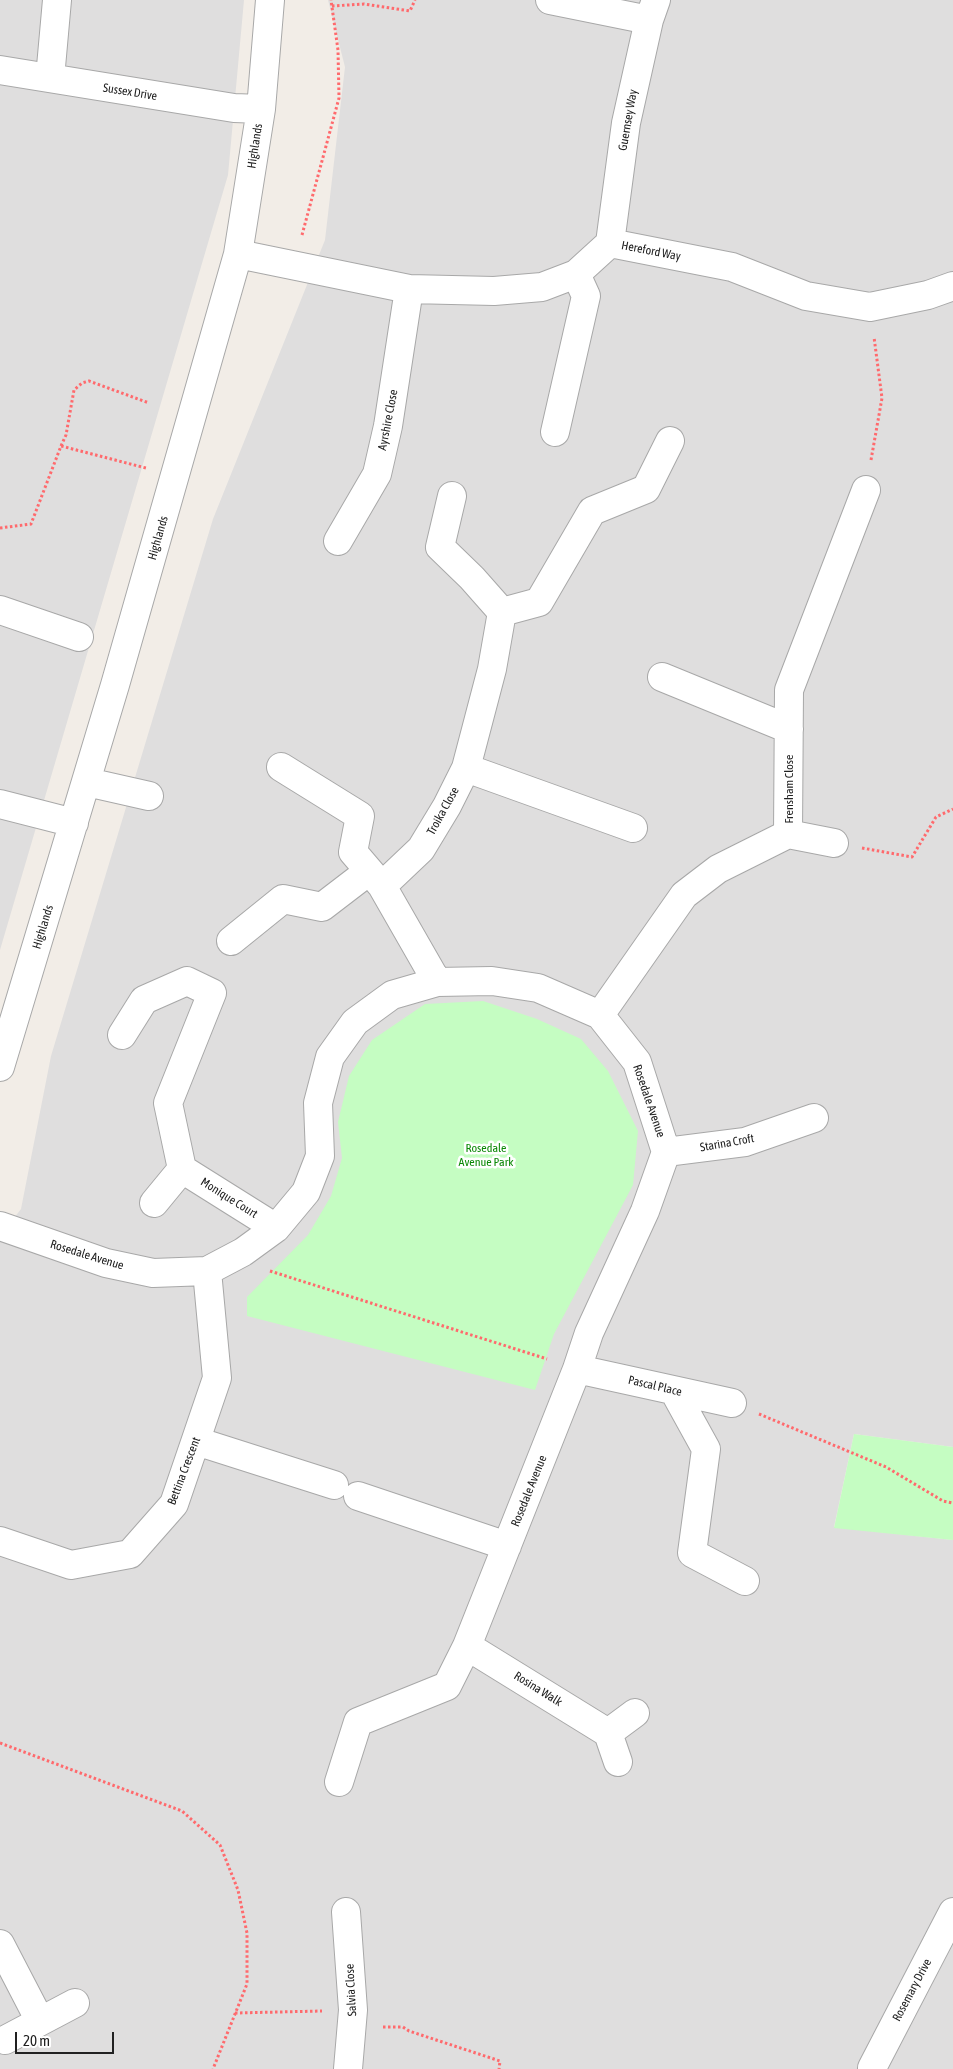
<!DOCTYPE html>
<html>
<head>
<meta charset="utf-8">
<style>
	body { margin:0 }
	#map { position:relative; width:953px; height:2069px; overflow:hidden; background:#f2ede7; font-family:"Asap Condensed",sans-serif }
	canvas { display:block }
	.scale { position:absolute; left:15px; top:2032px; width:99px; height:22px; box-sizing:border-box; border:2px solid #212121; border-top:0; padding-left:6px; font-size:15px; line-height:18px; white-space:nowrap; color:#212121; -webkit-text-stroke:4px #fff; paint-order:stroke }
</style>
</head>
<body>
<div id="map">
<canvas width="953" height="2069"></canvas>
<div class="scale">20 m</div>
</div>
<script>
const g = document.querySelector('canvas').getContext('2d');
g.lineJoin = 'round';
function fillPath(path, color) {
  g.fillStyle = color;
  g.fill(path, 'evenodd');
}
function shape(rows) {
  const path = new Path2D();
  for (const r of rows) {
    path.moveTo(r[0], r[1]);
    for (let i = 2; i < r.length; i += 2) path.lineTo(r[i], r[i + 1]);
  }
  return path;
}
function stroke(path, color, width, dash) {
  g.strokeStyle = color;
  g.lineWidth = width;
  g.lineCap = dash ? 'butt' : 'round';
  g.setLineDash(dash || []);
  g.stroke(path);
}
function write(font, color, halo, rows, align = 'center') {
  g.font = font + ' "Asap Condensed",sans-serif';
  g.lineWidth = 5;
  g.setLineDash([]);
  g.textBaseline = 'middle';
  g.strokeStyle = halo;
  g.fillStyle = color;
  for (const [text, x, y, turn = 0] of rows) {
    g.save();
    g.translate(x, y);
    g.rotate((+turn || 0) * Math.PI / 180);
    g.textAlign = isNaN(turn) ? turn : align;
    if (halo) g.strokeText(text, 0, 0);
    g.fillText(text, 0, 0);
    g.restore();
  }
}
const residential = shape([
	[0,0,244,0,228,175,0,950],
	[328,0,953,0,953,1447,854,1434,834,1527,953,1540,953,2069,0,2069,0,1236,21,1209,51,1056,213,519,325,240,345,67]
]);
const park = shape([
	[483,1001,537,1019,581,1039,608,1071,638,1131,633,1185,554,1334,535,1390,247,1316,247,1297,308,1235,331,1196,342,1158,338,1122,349,1076,372,1040,425,1004],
	[854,1434,953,1447,953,1540,834,1528]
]);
const path = shape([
	[332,6,364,4,410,11,415,0],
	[302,235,339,98,338,50,331,0],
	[61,446,66,435,74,390,82,383,89,381,149,403],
	[871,460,882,398,874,337],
	[0,528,31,524,61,446,146,468],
	[862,848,912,857,936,817,953,809],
	[270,1271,547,1359],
	[759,1414,886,1467,943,1501,953,1503],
	[0,1743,182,1811,220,1845,238,1890,247,1933,247,1984,213,2069],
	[235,2013,322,2011],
	[383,2027,403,2027,409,2031,500,2061,499,2069]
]);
const minor = shape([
	[550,0,649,20],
	[0,70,234,108,261,109],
	[50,78,57,0],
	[610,243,626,123,649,20,656,0],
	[238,254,409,289,494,291,542,287,576,274,610,243,732,267,806,296,870,307,928,295,953,286],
	[555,432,586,296,576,274],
	[452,496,440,547,472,578,502,612,539,602,592,511,646,489,670,441],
	[338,541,377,474,388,426,409,289],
	[0,610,79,637],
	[662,677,789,729],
	[281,767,360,816,353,852,382,886],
	[466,768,633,828],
	[87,782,149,796],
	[0,804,74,823],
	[788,834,834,843],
	[231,941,283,899,322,907,369,871],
	[437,982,382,886,421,849,447,806,466,768,492,669,502,612],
	[600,1015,684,895,718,869,788,834,789,690,866,490],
	[122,1035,144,1000,187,981,212,993,168,1103,182,1169,154,1203],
	[0,1067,115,685,238,254,261,109,270,0],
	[666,1152,745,1142,814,1118],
	[182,1169,276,1228],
	[0,1226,106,1263,153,1273,207,1271,243,1252,276,1228,306,1192,320,1156,318,1103,330,1057,355,1022,392,995,437,982,492,981,538,988,600,1015,637,1062,666,1152,645,1211,589,1333,577,1369,467,1646,447,1686,358,1722,339,1782],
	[577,1369,732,1403],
	[674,1391,706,1449,692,1553,745,1581],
	[196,1441,334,1485],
	[358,1496,507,1546],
	[0,1541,71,1565,130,1554,174,1504,217,1378,207,1271],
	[467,1646,608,1733],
	[618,1762,608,1733,635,1713],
	[346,1912,353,2010,348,2069],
	[0,1944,40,2021],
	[5,2040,75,2003],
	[872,2068,953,1912]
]);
const streetNames = [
	["Sussex Drive",130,92,9],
	["Guernsey Way",628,120,-80],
	["Highlands",255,146,-81],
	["Hereford Way",651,251,11],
	["Ayrshire Close",388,420,-79],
	["Highlands",158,538,-74],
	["Frensham Close",789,789,-90],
	["Troika Close",443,811,-61],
	["Highlands",43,927,-73],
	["Rosedale Avenue",649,1101,71],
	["Starina Croft",727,1143,-10],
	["Monique Court",229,1198,32],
	["Rosedale Avenue",87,1255,17],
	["Pascal Place",655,1386,13],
	["Bettina Crescent",184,1471,-69],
	["Rosedale Avenue",529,1491,-68],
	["Rosina Walk",538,1689,32],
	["Salvia Close",351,1990,-93],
	["Rosemary Drive",912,1990,-62]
];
const parkNames = [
	["Rosedale",486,1148],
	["Avenue Park",486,1162]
];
fillPath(residential, '#dfdede');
fillPath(park, '#c5fdc2');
stroke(minor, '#a8a8a8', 30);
stroke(path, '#ff6a6d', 3, [2.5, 2.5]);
stroke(minor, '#fff', 28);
write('12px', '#212121', '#fff', streetNames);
write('12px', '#0a8805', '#fff', parkNames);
</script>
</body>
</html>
